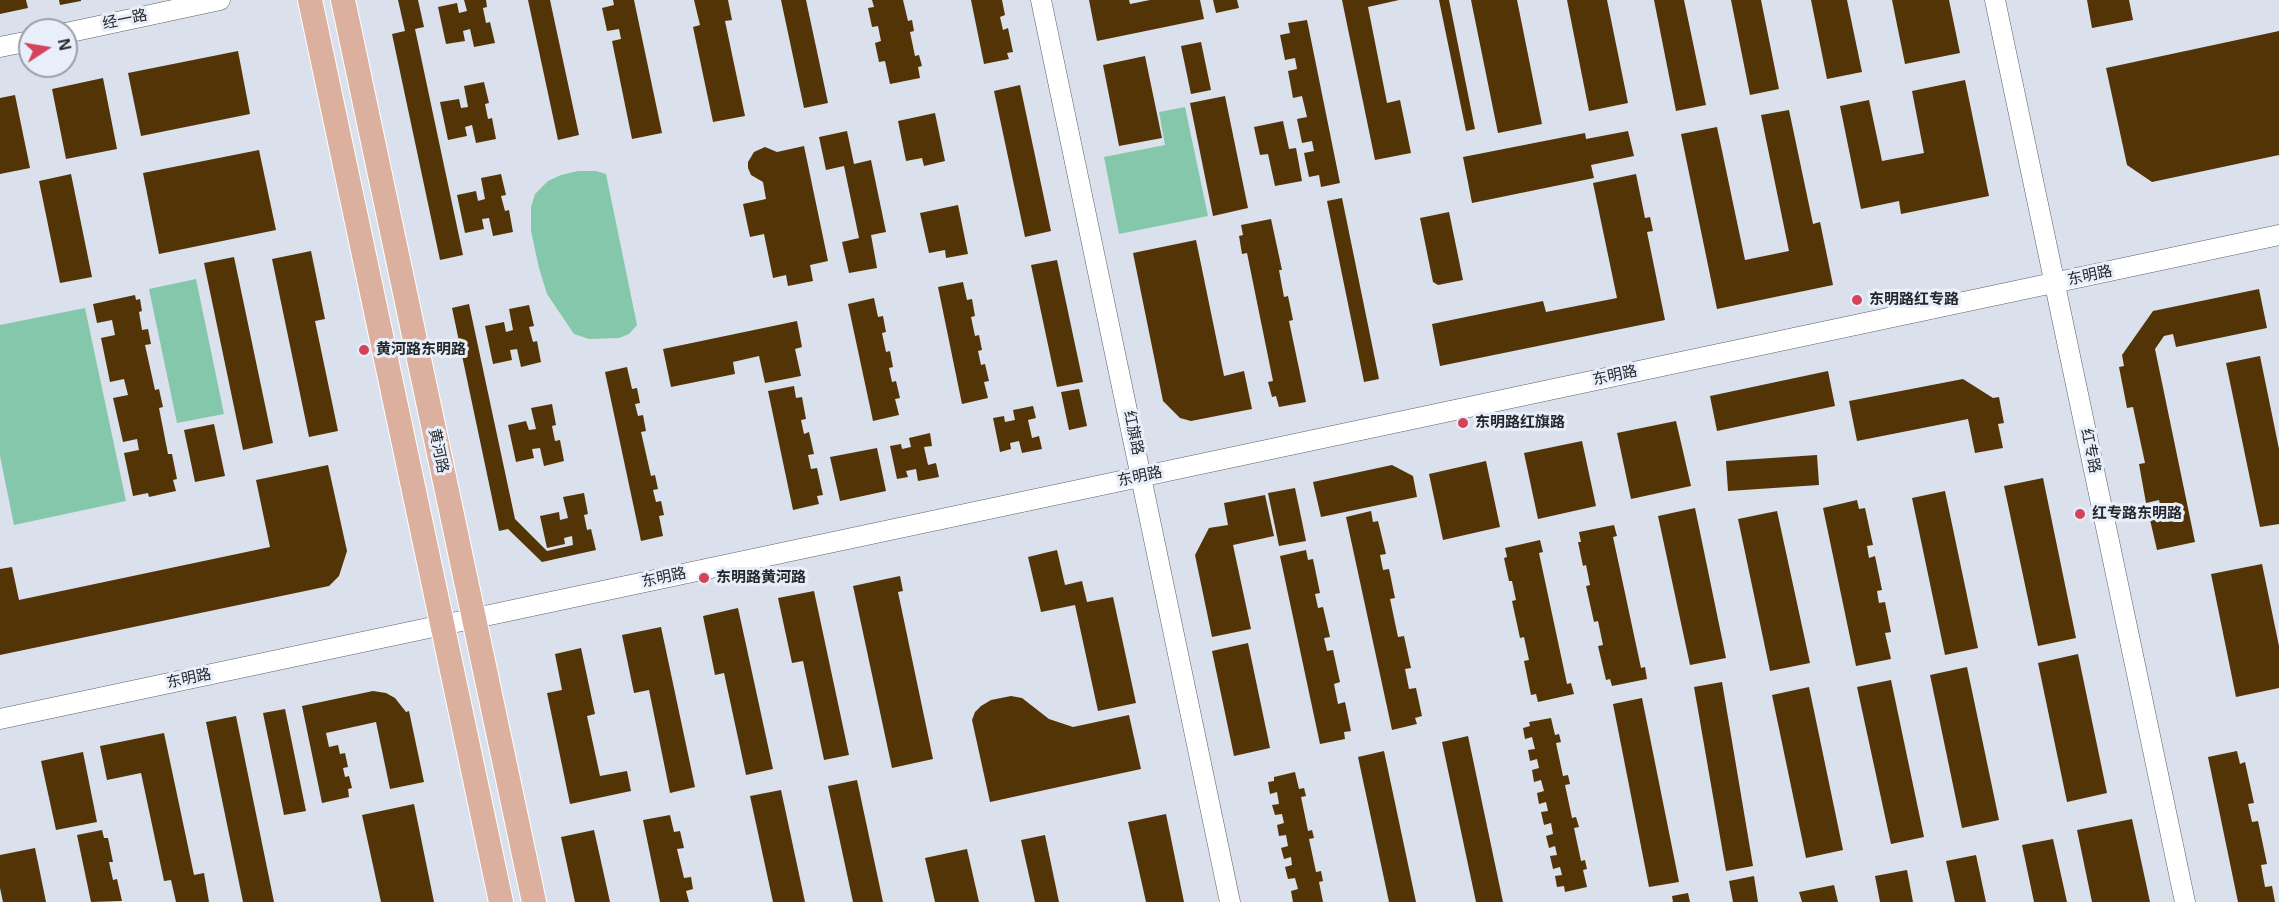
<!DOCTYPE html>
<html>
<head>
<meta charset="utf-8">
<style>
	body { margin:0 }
	#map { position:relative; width:2279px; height:902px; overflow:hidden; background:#dbe1ec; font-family:Arial,sans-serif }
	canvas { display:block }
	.north { position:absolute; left:18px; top:18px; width:60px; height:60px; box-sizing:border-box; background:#e8effa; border:2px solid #9a9fa7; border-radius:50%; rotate:78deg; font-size:16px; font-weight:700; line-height:24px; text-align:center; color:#25272b }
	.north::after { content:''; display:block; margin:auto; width:21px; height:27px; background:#d4435a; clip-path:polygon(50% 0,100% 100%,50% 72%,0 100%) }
</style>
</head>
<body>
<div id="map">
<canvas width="2279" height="902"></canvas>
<div class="north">N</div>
</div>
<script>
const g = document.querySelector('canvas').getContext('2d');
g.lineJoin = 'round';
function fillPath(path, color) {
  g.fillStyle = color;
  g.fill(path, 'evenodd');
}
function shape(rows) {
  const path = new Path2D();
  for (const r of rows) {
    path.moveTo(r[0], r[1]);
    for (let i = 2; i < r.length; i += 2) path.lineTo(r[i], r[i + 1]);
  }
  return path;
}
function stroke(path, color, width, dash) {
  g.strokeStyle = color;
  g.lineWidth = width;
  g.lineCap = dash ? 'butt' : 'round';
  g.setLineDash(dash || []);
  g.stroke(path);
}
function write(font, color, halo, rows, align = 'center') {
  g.font = font + ' Arial,"Noto Sans SC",sans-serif';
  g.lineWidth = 6;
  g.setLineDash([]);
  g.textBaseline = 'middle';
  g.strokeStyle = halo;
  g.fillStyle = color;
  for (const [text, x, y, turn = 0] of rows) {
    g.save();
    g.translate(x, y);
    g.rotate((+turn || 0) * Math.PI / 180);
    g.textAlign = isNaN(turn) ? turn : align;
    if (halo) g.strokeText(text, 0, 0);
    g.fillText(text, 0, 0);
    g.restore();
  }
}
const green = shape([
	[1185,107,1208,216,1119,234,1104,157,1165,145,1159,112],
	[578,171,596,171,606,174,637,325,629,334,619,338,589,339,574,334,547,294,539,268,531,231,531,207,535,194,548,181,561,175],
	[196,279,224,414,177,423,149,289],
	[85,308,126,501,14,525,0,456,0,325]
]);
const building = shape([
	[0,0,26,0,28,8,0,14],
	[59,0,81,0,81,1,60,5],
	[398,0,418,0,424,27,415,29,463,255,440,260,392,34,405,31],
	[464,0,486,0,487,7,483,8,486,23,490,22,495,43,474,47,470,29,463,31,465,41,446,44,438,7,457,3,459,13,467,11],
	[528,0,550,0,579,135,558,140],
	[613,0,634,0,662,133,632,139,612,41,621,39,619,29,607,31,602,8,614,5],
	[694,0,728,0,732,20,725,21,745,116,713,122,693,27,700,25],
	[781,0,806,0,828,103,804,108],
	[872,0,903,0,908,21,912,20,914,31,910,32,915,56,919,55,922,66,918,67,920,78,890,84,885,61,879,62,875,43,881,41,878,26,872,27,868,8,874,7],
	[971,0,1002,0,1005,15,1000,17,1003,30,1008,28,1013,52,1007,53,1009,59,984,64],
	[1089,0,1129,0,1130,4,1150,0,1200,0,1204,19,1097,41],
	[1213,0,1237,0,1239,8,1216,13],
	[1342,0,1399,0,1368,7,1387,103,1400,100,1411,153,1375,160],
	[1439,0,1449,0,1475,129,1466,131],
	[1471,0,1517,0,1542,124,1498,133],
	[1567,0,1607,0,1628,103,1589,111],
	[1654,0,1684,0,1706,105,1676,111],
	[1731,0,1761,0,1779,89,1750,95],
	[1811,0,1847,0,1862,72,1827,79],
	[1892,0,1949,0,1960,53,1905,64],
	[2087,0,2129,0,2133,20,2092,28],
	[1307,20,1340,183,1321,187,1319,175,1309,177,1304,153,1314,151,1312,141,1302,143,1297,119,1307,117,1302,96,1293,98,1288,71,1297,69,1295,58,1285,60,1280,35,1290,33,1288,23],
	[2279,31,2279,155,2152,182,2127,165,2106,68],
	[1201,42,1211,90,1191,94,1181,46],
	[238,51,250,114,141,136,128,73],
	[1145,56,1162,138,1119,146,1103,65],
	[103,78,117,149,66,159,52,89],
	[1965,80,1989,196,1901,214,1899,201,1861,209,1840,106,1869,100,1882,161,1924,153,1912,91],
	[484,82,489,103,485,104,488,119,492,118,496,139,476,143,472,125,465,127,467,136,448,140,440,102,459,99,461,108,468,107,464,86],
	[1020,85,1051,231,1025,237,994,91],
	[15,95,30,168,0,174,0,98],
	[1225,96,1248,208,1213,216,1190,103],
	[1789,110,1813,224,1820,222,1833,285,1717,309,1681,134,1717,127,1745,260,1789,251,1761,115],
	[935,113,945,161,924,166,922,158,906,161,898,121],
	[1283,121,1289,149,1296,148,1302,181,1275,186,1268,154,1260,155,1254,127],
	[847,131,854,164,871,160,886,232,871,235,877,268,849,273,842,242,859,238,844,166,826,170,819,137],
	[1628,131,1634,156,1591,165,1594,178,1472,203,1463,157,1585,133,1586,139],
	[804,146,828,261,810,265,813,281,788,286,786,275,773,278,764,234,750,237,743,204,766,199,763,182,751,175,748,168,748,162,754,152,765,147,777,152],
	[259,150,276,230,159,254,143,173],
	[71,174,92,277,60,283,39,181],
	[501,174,506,195,501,196,505,211,509,210,513,232,493,236,489,218,482,219,484,229,465,233,457,195,476,191,478,201,485,199,481,178],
	[1636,174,1645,218,1650,217,1653,231,1647,232,1665,320,1440,366,1432,324,1543,301,1546,312,1617,298,1593,183],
	[1342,198,1379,379,1364,382,1327,201],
	[958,205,968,254,946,258,945,250,929,253,920,213],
	[1449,212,1463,280,1438,285,1433,282,1420,218],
	[1271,219,1282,270,1279,270,1284,297,1288,296,1293,320,1289,321,1306,402,1279,407,1276,396,1272,397,1268,382,1273,381,1247,253,1242,254,1239,236,1243,235,1241,225],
	[1196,240,1224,376,1244,371,1252,409,1191,421,1180,418,1163,401,1133,253],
	[311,251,325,319,315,321,338,431,309,437,272,259],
	[234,257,273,443,243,450,204,263],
	[1057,260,1083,382,1057,387,1031,265],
	[963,282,967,300,972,299,975,316,971,317,975,336,979,335,982,350,978,351,981,365,985,364,989,381,984,382,988,398,962,404,938,287],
	[2259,289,2267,328,2176,347,2173,334,2164,336,2155,349,2195,542,2157,550,2148,511,2161,508,2159,500,2146,503,2139,464,2145,463,2133,407,2127,408,2119,367,2124,366,2122,355,2153,311],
	[135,295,136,300,140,299,142,311,139,312,142,330,148,329,151,344,145,345,155,390,159,389,163,407,159,408,168,454,172,454,177,479,173,480,176,491,149,497,148,493,133,496,124,453,139,450,137,439,123,442,113,398,128,395,124,379,110,382,101,338,115,335,112,320,97,323,93,304],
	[874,298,878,317,883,316,886,332,882,333,886,352,890,351,893,367,889,368,892,382,896,381,900,398,895,399,899,415,873,421,848,304],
	[469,304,515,519,547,551,573,545,572,536,564,538,565,544,547,548,540,516,559,512,560,520,568,518,563,497,584,493,588,514,584,515,587,530,591,529,596,550,542,562,508,529,499,531,452,308],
	[529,305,534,326,529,327,533,342,537,341,541,362,521,367,517,349,510,350,512,360,493,364,485,326,504,322,506,332,513,330,509,309],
	[797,321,802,347,795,349,801,376,765,383,759,356,733,362,735,374,671,387,663,349],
	[2260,356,2279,449,2279,524,2260,527,2226,363],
	[627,367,632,389,637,388,640,403,635,404,638,416,643,415,646,431,641,432,651,476,655,475,658,489,653,490,656,502,661,501,664,515,659,516,663,536,641,541,605,372],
	[1828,371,1835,406,1717,431,1710,396],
	[1963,379,1993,398,1999,397,2004,423,1998,424,2003,448,1975,453,1968,419,1857,441,1849,401],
	[794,386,796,398,802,397,806,419,801,420,804,434,809,432,814,454,808,455,811,469,817,468,823,495,817,496,819,504,793,510,768,391],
	[1079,389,1087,426,1069,430,1061,392],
	[552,404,556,425,552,426,555,441,560,440,564,461,544,466,540,448,532,449,534,458,516,462,508,425,526,421,529,430,536,429,531,408],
	[1033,406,1036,418,1028,420,1032,438,1039,436,1042,449,1022,453,1019,441,1010,443,1011,449,1000,452,993,418,1004,416,1005,422,1015,420,1013,410],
	[1676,421,1691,486,1631,499,1617,433],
	[214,424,225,476,195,482,184,430],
	[930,433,932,446,924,447,928,465,936,463,939,477,918,481,916,469,906,471,908,477,897,479,890,446,901,444,902,449,911,447,909,438],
	[1582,441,1596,506,1538,519,1524,453],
	[877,448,886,491,840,501,830,457],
	[1817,455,1819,485,1728,491,1726,461],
	[1486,461,1500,527,1443,540,1429,474],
	[328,465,347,551,339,576,329,586,0,655,0,569,12,567,19,600,270,547,256,480],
	[1392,465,1413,476,1417,497,1321,517,1313,482],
	[2043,478,2076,638,2038,646,2004,486],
	[1295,488,1306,541,1279,546,1268,493],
	[1945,491,1978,648,1945,655,1912,498],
	[1265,495,1274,536,1233,545,1251,629,1212,637,1195,555,1209,528,1228,525,1224,503],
	[1857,500,1859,509,1865,508,1873,545,1867,546,1869,558,1875,556,1882,590,1877,591,1879,603,1885,602,1891,632,1885,633,1891,659,1856,666,1823,508],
	[1695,508,1726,658,1690,665,1658,516],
	[1371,511,1373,522,1378,521,1386,554,1380,555,1383,570,1389,569,1395,598,1390,599,1398,637,1404,636,1411,668,1405,669,1409,689,1416,688,1422,716,1415,718,1417,724,1392,730,1346,517],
	[1777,511,1810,663,1770,671,1738,519],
	[1614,525,1617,536,1613,537,1641,668,1645,667,1647,679,1612,686,1610,679,1606,680,1598,646,1603,645,1598,621,1594,622,1586,586,1590,585,1586,565,1583,566,1578,542,1581,542,1579,532],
	[1540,540,1543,552,1539,553,1567,684,1571,683,1574,694,1538,702,1536,694,1531,695,1524,661,1529,660,1524,637,1520,638,1512,601,1516,600,1512,581,1509,581,1504,558,1507,557,1505,548],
	[1057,550,1065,585,1082,581,1087,602,1113,597,1136,703,1098,711,1075,605,1041,612,1028,557],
	[1306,550,1308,560,1313,559,1320,593,1315,594,1318,608,1323,607,1330,637,1324,638,1327,651,1333,650,1340,682,1334,684,1338,704,1345,702,1351,731,1344,732,1345,739,1320,744,1280,556],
	[2262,564,2279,646,2279,688,2236,697,2211,574],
	[900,576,903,591,898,592,933,759,892,768,853,586],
	[814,591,849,755,824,760,803,661,792,663,778,598],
	[738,608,773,769,746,775,724,673,715,675,703,616],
	[661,627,695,787,670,793,649,690,634,693,622,635],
	[1248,643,1270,748,1234,756,1212,651],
	[581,648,595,714,587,716,600,776,627,771,631,791,570,804,547,693,562,690,555,654],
	[2078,654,2107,793,2067,802,2038,663],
	[1967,667,1999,820,1962,828,1930,675],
	[1891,680,1924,837,1891,844,1857,687],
	[1722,682,1753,866,1726,871,1694,687],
	[1809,687,1843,850,1806,858,1772,695],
	[373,691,386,693,395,698,406,712,409,711,424,782,390,789,376,722,326,733,329,747,338,745,340,754,345,753,348,767,343,768,345,777,349,776,352,788,348,789,349,797,322,803,302,706],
	[1011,696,1022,698,1049,719,1073,727,1129,715,1141,769,990,802,972,720,975,712,981,706,991,700],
	[1642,698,1679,882,1649,887,1613,704],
	[285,709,306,811,284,815,263,713],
	[236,716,274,902,243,902,206,722],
	[1551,718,1555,735,1559,734,1561,742,1556,743,1563,776,1568,775,1570,784,1565,785,1572,818,1576,817,1579,827,1574,828,1581,861,1585,860,1587,869,1583,870,1587,887,1565,892,1564,886,1557,887,1555,876,1562,875,1560,867,1553,869,1550,856,1557,855,1555,846,1549,848,1546,836,1553,834,1551,823,1544,825,1541,812,1548,811,1546,802,1539,804,1537,793,1544,791,1541,780,1534,782,1532,770,1539,768,1537,759,1530,761,1528,750,1535,749,1532,737,1525,739,1523,728,1530,726,1529,722],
	[164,733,194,875,204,873,209,902,176,902,171,880,164,881,141,773,107,780,100,746],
	[1468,736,1503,902,1476,902,1442,742],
	[1384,751,1416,902,1389,902,1358,757],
	[2237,751,2240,764,2245,762,2254,803,2248,804,2252,822,2258,821,2267,864,2261,865,2265,887,2272,886,2275,902,2238,902,2208,757],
	[83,752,97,822,56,830,41,761],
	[1295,772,1299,789,1304,788,1306,796,1301,797,1308,831,1312,830,1314,838,1309,839,1316,872,1321,871,1323,881,1319,882,1323,902,1293,902,1291,891,1298,889,1295,878,1288,879,1285,867,1292,865,1291,857,1284,859,1281,848,1288,846,1286,835,1279,836,1277,825,1284,823,1282,814,1275,815,1272,805,1279,804,1277,792,1270,794,1268,782,1274,781,1274,777],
	[857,780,883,902,853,902,828,786],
	[781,790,805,902,773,902,750,796],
	[414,804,434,902,381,902,362,815],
	[1166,814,1184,902,1146,902,1128,822],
	[670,815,674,832,680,831,684,848,677,849,684,878,691,877,693,889,686,891,689,902,660,902,643,820],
	[2132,819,2150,902,2092,902,2077,830],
	[102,830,104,838,108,838,113,862,109,862,113,880,117,879,122,901,91,902,77,835],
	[594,830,610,902,575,902,561,837],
	[1045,835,1059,902,1035,902,1021,840],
	[2053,839,2067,902,2034,902,2022,845],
	[35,848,46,902,3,902,0,888,0,855],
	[967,849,979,902,935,902,925,858],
	[1976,855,1986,902,1955,902,1946,861],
	[1907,870,1913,902,1880,902,1875,876],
	[1754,876,1758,902,1733,902,1729,881],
	[1834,885,1838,902,1802,902,1799,892],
	[1688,893,1690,902,1673,902,1672,896]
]);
const minor = shape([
	[1041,0,1230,902],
	[1995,0,2185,902],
	[66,33,220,0],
	[0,47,30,41],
	[0,719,2279,235]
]);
const major = shape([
	[310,0,501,902],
	[343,0,534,902]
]);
const markers = [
	[1857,300,6,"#d4435a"],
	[364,350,6,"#d4435a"],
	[1463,423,6,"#d4435a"],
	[2080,514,6,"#d4435a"],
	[704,578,6,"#d4435a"]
];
const streetNames = [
	["经一路",125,20,-12],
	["东明路",2090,276,-12],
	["东明路",1615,376,-12],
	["红旗路",1133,433,78],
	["黄河路",438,451,78],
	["红专路",2090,451,78],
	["东明路",1140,477,-12],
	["东明路",664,578,-12],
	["东明路",189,679,-12]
];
const poiNames = [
	["东明路红专路",1869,300],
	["黄河路东明路",376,350],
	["东明路红旗路",1475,423],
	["红专路东明路",2092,514],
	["东明路黄河路",716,578]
];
fillPath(green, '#85c7aa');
fillPath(building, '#533406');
stroke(minor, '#5b606a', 21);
stroke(major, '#fff', 26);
stroke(minor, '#fff', 20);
stroke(major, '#dcb09f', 24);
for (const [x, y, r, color] of markers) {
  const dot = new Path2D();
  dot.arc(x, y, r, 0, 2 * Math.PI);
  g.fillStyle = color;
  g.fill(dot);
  stroke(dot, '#e8effa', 2);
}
write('15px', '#25272b', '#e8effa', streetNames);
write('bold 15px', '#25272b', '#e8effa', poiNames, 'left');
</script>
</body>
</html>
